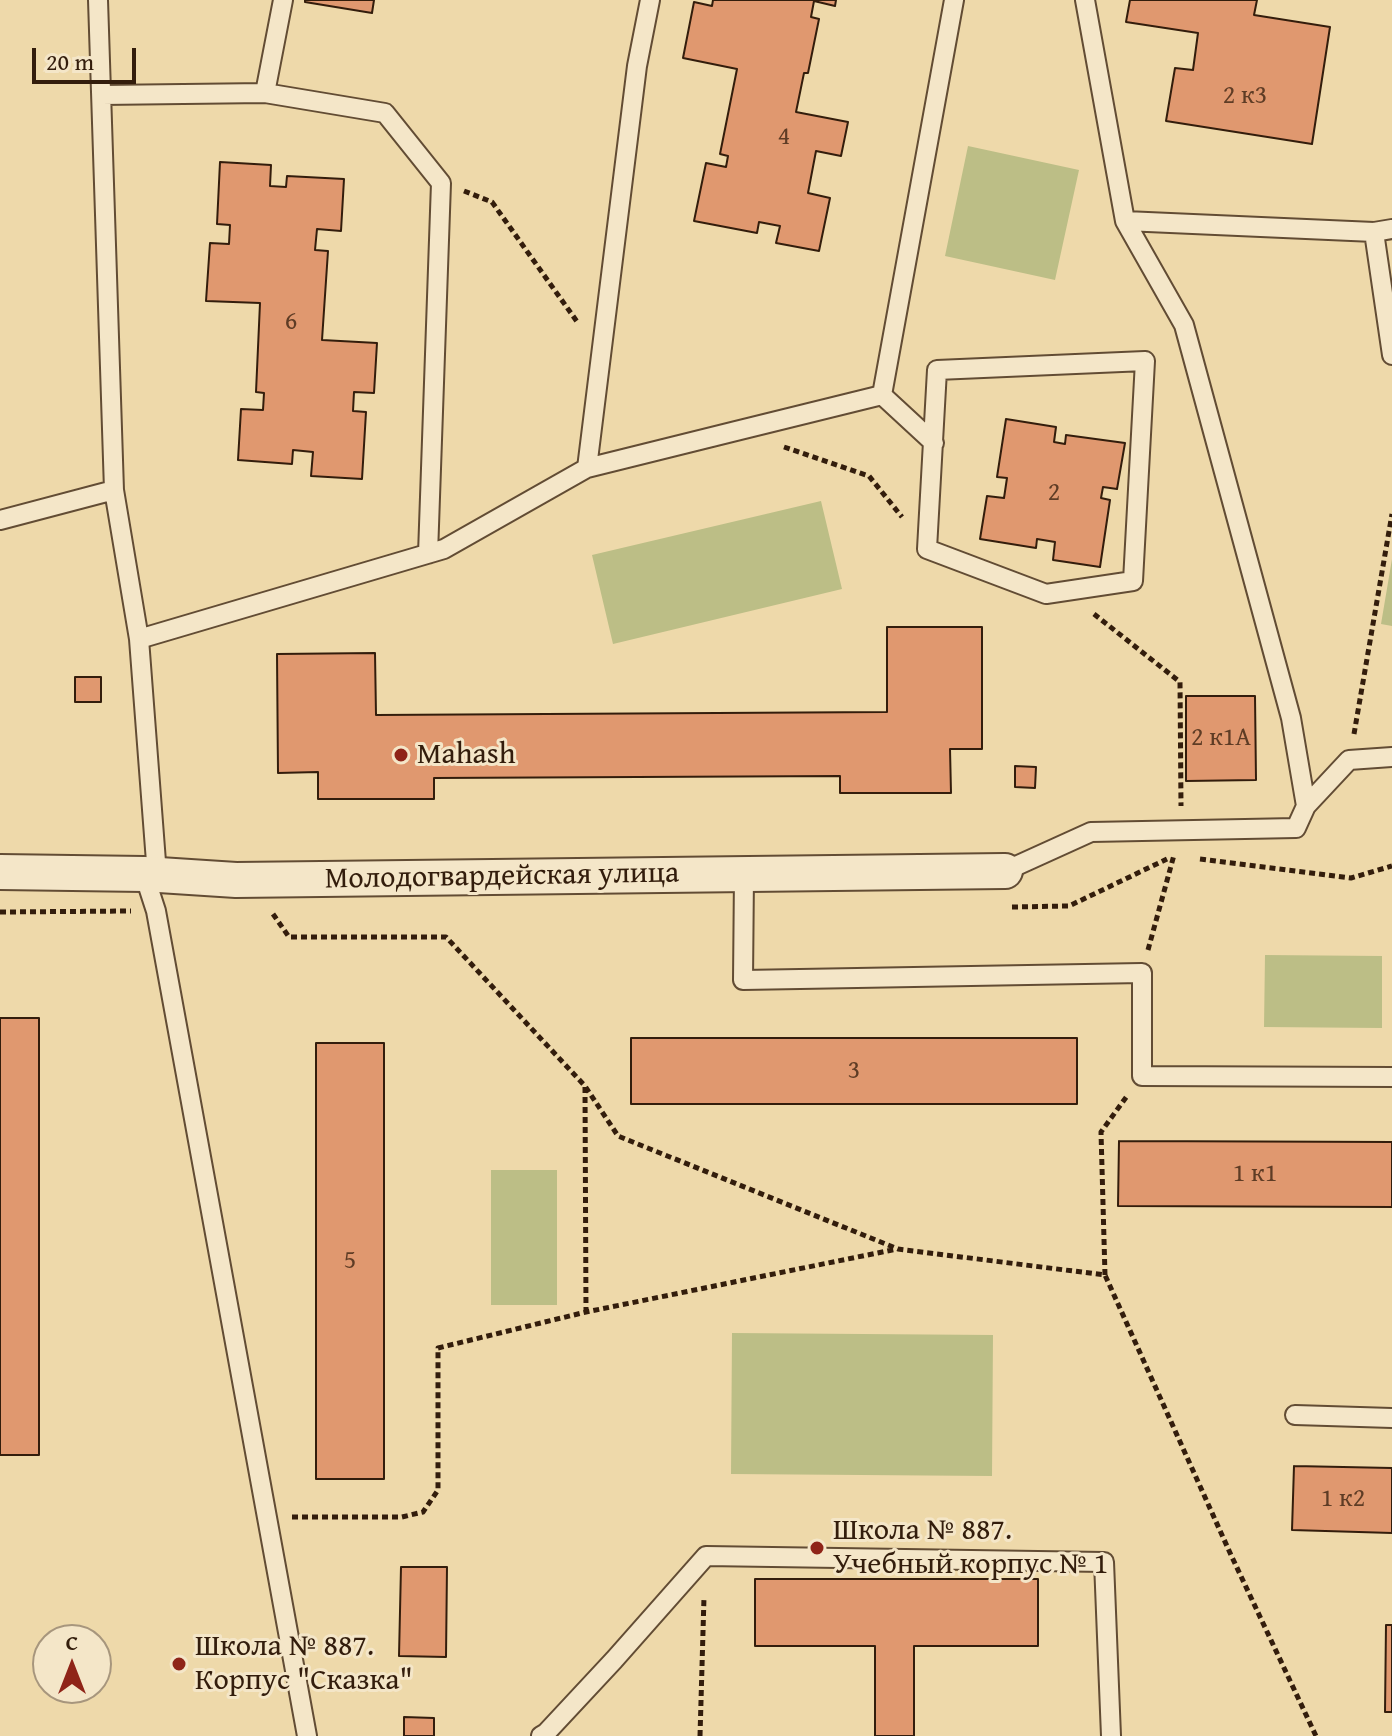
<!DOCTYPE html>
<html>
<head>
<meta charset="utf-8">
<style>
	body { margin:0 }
	#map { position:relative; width:1392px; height:1736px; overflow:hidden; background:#eed9aa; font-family:"Gentium Book Plus",serif }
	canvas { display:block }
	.north { position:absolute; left:32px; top:1624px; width:80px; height:80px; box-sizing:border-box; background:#f4e6c8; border:2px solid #a7967d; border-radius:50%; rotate:0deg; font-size:22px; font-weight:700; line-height:32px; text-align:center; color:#331d0c }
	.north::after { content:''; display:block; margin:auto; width:28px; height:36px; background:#8f2418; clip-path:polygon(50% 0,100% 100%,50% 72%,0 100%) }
	.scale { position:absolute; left:32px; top:48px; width:104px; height:36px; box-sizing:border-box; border:4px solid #331d0c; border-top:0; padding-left:10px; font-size:24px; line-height:28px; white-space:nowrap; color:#331d0c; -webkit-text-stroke:6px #f4e6c8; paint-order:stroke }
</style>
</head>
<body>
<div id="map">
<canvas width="1392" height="1736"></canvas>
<div class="north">С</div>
<div class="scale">20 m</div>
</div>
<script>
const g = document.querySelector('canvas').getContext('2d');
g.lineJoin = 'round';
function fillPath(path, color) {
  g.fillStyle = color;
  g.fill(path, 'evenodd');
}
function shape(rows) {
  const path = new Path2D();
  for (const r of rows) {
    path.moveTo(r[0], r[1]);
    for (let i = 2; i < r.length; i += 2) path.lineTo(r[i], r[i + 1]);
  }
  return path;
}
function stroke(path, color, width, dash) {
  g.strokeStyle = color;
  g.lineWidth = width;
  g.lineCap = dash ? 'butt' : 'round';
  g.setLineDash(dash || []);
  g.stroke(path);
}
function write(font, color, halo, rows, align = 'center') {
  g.font = font + ' "Gentium Book Plus",serif';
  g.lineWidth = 6;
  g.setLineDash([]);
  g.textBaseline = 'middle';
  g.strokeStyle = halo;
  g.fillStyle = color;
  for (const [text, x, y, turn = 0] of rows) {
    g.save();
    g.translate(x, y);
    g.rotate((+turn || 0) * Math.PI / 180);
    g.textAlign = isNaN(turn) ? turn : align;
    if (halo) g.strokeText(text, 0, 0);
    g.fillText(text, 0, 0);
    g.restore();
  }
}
const green = shape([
	[968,146,1079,170,1055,280,945,256],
	[821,501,842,589,613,644,592,555],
	[1392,559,1392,626,1381,624],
	[1265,955,1382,956,1382,1028,1264,1027],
	[491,1170,557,1170,557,1305,491,1305],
	[732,1333,993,1335,992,1476,731,1474]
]);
const building = shape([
	[305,0,374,0,372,13,305,2,305,0],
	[713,0,836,0,835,6,814,1,811,17,819,19,808,73,804,73,796,112,848,122,841,156,816,151,808,193,830,198,819,251,776,243,780,226,759,222,757,233,694,221,706,163,726,167,728,156,720,154,737,69,683,58,694,2,712,6,713,0],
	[1130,0,1257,0,1254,15,1330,27,1312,144,1166,121,1175,68,1193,70,1198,33,1126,22,1130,0],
	[220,162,271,165,270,186,286,187,287,176,344,179,341,231,317,229,315,250,328,251,322,340,377,343,374,393,354,392,353,411,366,412,362,479,311,476,313,452,293,450,292,464,238,460,241,409,263,410,264,393,256,392,260,303,206,301,210,243,229,244,230,225,217,224,220,162],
	[1006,419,1056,427,1054,442,1065,444,1066,435,1125,443,1117,489,1103,487,1101,498,1110,500,1100,567,1053,560,1055,542,1037,539,1036,548,980,539,987,496,1004,498,1007,478,997,477,1006,419],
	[887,627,982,627,982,749,950,749,951,793,840,793,840,776,434,778,434,799,318,799,318,772,278,773,277,654,375,653,376,715,887,712,887,627],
	[75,677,101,677,101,702,75,702,75,677],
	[1186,696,1255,696,1256,780,1186,781,1186,696],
	[1015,766,1036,767,1035,788,1015,787,1015,766],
	[0,1018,39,1018,39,1455,0,1455,0,1018],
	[631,1038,1077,1038,1077,1104,631,1104,631,1038],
	[316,1043,384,1043,384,1479,316,1479,316,1043],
	[1119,1141,1392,1142,1392,1207,1118,1206,1119,1141],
	[1294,1466,1392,1468,1392,1533,1292,1530,1294,1466],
	[401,1567,447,1567,446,1657,399,1656,401,1567],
	[755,1579,1038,1579,1038,1646,914,1646,914,1736,875,1736,875,1646,755,1646,755,1579],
	[1386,1625,1392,1625,1392,1712,1385,1712,1386,1625],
	[404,1717,434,1718,434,1736,404,1736,404,1717]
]);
const path = shape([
	[464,191,492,202,578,323],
	[784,447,869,476,902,517],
	[1094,614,1180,682,1181,806],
	[1354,734,1392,514],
	[1200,859,1351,878,1392,866],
	[1012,907,1069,906,1167,859],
	[0,912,131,911],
	[273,914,289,937,446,937,585,1086,618,1136,898,1249,1105,1275,1231,1555,1316,1736],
	[1148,950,1174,855],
	[585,1087,586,1312],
	[1105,1275,1101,1132,1127,1096],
	[292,1517,402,1517,423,1512,438,1490,438,1348,586,1312,897,1249],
	[700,1736,704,1597]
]);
const service = shape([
	[98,0,114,490,139,639,157,875],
	[265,93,283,0],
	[102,95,265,93,385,113,441,183,428,554],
	[1125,221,1374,232],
	[1392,229,1374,232,1392,355],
	[1145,361,1133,581,1046,594,927,549,937,370,1145,361],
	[882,395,954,0],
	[587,468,637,66,650,0],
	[0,520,114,490],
	[139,639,444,549,587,468,736,431,882,395,934,443],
	[1306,806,1349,760,1392,757],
	[1005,871,1091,832,1296,828,1306,806,1291,718,1184,325,1125,221,1085,0],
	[144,874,156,911,307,1736],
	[744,875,743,980,1142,973,1142,1076,1392,1077],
	[1295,1415,1392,1418],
	[541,1736,546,1733,614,1660,706,1556,1104,1562,1111,1736]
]);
const minor = shape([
	[0,872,144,874,236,880,1005,871]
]);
const markers = [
	[401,755,8,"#8f2418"],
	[817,1548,8,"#8f2418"],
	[179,1664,8,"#8f2418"]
];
const numberNames = [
	["2 к3",1245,96],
	["4",784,137],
	["6",291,322],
	["2",1054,493],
	["2 к1А",1221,738],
	["3",854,1071],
	["1 к1",1255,1174],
	["5",350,1261],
	["1 к2",1343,1499]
];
const poiNames = [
	["Mahash",417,755],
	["Школа № 887.",833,1531],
	["Учебный корпус № 1",833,1565],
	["Школа № 887.",195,1647],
	["Корпус \"Сказка\"",195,1681]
];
const streetNames = [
	["Молодогвардейская улица",502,877,-1]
];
fillPath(green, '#bcbe86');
fillPath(building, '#e0986f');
stroke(building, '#331d0c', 2);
stroke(service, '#624c34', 22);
stroke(minor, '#624c34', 38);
stroke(path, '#331d0c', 5, [6, 4]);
stroke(service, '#f4e6c8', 18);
stroke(minor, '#f4e6c8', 34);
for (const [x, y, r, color] of markers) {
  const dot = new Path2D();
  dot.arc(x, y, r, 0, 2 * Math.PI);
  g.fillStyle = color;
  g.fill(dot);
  stroke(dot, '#f4e6c8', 3);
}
write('26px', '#5e3c25', null, numberNames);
write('30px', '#331d0c', '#f4e6c8', poiNames, 'left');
write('30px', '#331d0c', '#f4e6c8', streetNames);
</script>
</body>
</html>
